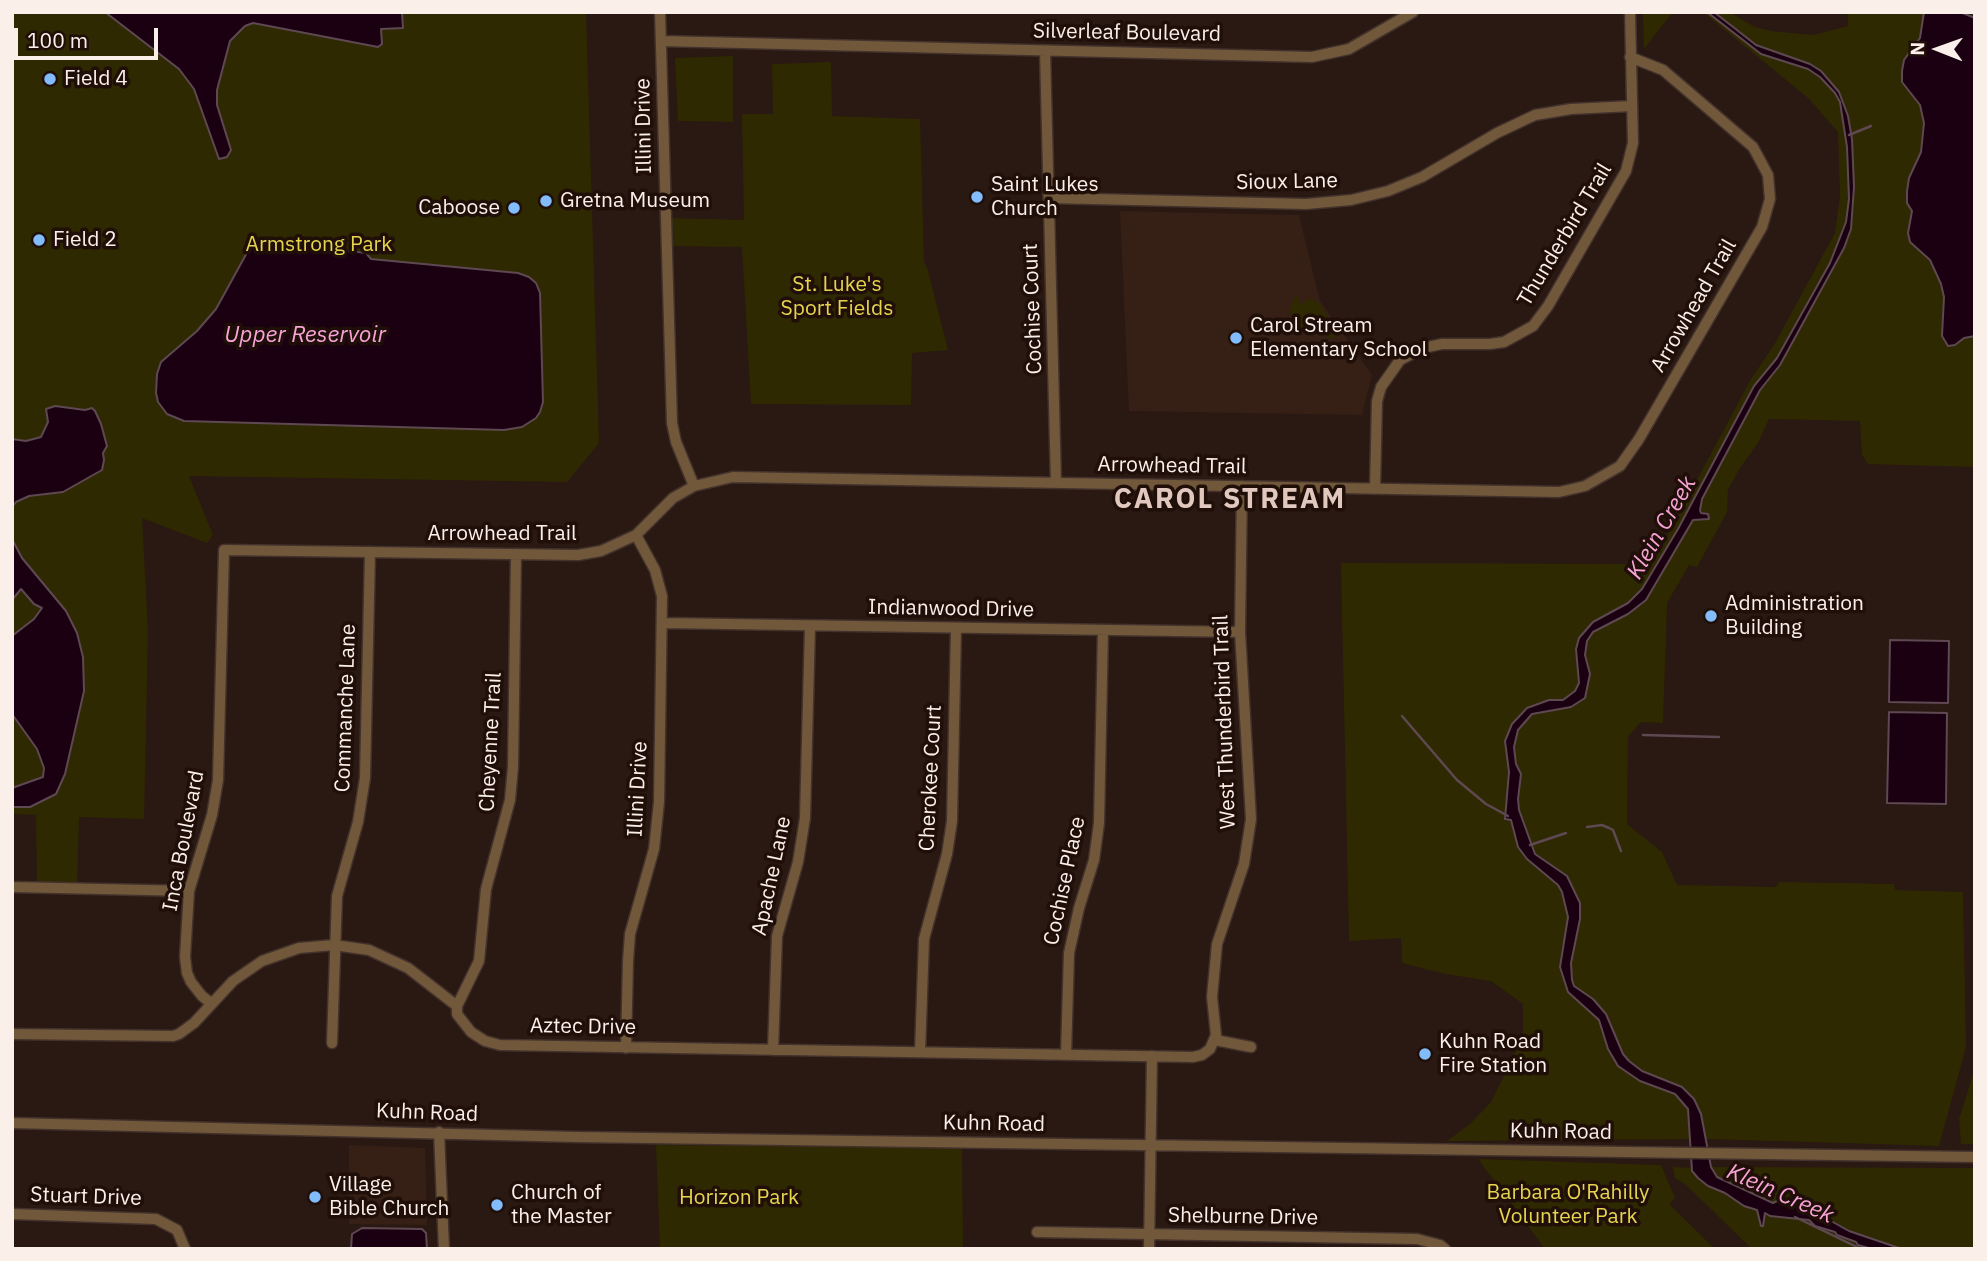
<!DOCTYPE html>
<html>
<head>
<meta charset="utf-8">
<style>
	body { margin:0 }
	#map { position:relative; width:1987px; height:1261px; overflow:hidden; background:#2a1812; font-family:"IBM Plex Sans",sans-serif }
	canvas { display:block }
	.frame { position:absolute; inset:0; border:14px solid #fbefea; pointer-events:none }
	.north { position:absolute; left:1903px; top:14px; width:70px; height:70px; -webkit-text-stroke:5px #200f09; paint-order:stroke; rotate:271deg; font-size:19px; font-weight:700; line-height:28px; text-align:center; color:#fbefea }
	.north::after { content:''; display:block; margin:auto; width:24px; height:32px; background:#fbefea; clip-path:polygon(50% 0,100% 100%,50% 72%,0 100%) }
	.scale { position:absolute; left:14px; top:28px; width:144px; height:32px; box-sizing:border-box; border:4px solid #fbefea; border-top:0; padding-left:9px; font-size:21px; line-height:24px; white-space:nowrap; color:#fbefea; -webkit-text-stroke:5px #200f09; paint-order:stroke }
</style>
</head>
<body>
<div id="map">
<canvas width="1987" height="1261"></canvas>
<div class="frame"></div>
<div class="north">N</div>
<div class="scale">100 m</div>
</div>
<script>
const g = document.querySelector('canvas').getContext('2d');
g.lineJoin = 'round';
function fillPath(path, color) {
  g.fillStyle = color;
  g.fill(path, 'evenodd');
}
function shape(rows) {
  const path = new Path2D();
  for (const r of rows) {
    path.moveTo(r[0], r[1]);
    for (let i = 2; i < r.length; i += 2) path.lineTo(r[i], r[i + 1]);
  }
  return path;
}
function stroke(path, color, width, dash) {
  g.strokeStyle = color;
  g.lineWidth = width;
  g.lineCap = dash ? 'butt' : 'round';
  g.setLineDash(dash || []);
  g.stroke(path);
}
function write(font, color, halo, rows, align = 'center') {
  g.font = font + ' "IBM Plex Sans",sans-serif';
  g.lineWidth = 7;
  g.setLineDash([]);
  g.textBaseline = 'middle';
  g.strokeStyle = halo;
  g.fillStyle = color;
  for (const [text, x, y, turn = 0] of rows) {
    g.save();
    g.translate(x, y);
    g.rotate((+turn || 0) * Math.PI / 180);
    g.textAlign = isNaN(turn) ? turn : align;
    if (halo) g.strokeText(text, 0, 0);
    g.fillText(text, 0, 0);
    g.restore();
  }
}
const built = shape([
	[1120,211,1299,215,1320,301,1372,375,1362,415,1129,411],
	[349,1145,425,1148,427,1225,349,1224]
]);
const green = shape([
	[12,12,586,12,599,443,567,482,189,476,213,535,207,543,142,518,148,632,144,819,79,817,77,889,37,888,36,815,12,814],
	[1643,12,1673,12,1644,49],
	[1703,12,1707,12,1761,54,1808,69,1820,77,1835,93,1840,102,1847,147,1849,199,1846,222,1830,263,1777,358,1754,386,1678,529,1655,568,1661,574,1693,520,1705,514,1700,510,1702,499,1760,390,1780,365,1844,248,1851,229,1854,204,1852,139,1848,116,1839,92,1821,71,1810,64,1756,45,1714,12,1729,12,1755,27,1771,31,1813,35,1848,26,1848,12,1924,12,1920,38,1904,60,1902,82,1920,105,1924,123,1921,152,1909,178,1907,191,1907,203,1912,211,1908,233,1910,242,1930,260,1941,284,1944,297,1942,335,1944,342,1955,345,1964,338,1975,336,1975,467,1868,464,1862,455,1860,421,1769,419,1758,443,1740,468,1728,490,1727,512,1697,567,1689,565,1667,603,1663,723,1641,722,1628,737,1627,824,1662,852,1677,885,1776,887,1779,882,1894,884,1895,890,1963,892,1966,1047,1939,1146,1708,1139,1447,1141,1471,1123,1491,1102,1523,1037,1523,1004,1491,981,1445,974,1402,963,1401,938,1349,941,1341,563,1652,564,1751,379,1774,345,1835,233,1840,196,1838,132,1808,98],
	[733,56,733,122,678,121,675,58],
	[831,62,832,116,920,119,924,262,927,267,948,350,912,353,911,405,751,404,742,247,666,246,665,218,744,220,742,114,773,114,772,64],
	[1296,294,1301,305,1309,298,1318,302,1337,332,1334,339,1289,325,1294,315,1289,312],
	[1975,1068,1975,1144,1961,1144,1959,1119],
	[656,1145,962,1148,963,1249,660,1249],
	[1478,1159,1661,1165,1675,1198,1669,1204,1715,1249,1545,1249],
	[1673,1167,1692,1168,1698,1178,1708,1186,1725,1193,1744,1206,1758,1210,1763,1225,1765,1213,1776,1217,1809,1220,1858,1245,1872,1249,1752,1249,1686,1185,1675,1178],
	[1711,1167,1975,1168,1975,1249,1902,1249,1849,1231,1804,1206,1773,1203,1727,1183,1717,1177]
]);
const water = shape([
	[105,12,402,12,403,28,381,29,382,44,378,47,253,23,245,26,230,41,217,90,217,105,231,150,227,157,219,159,194,89,179,69,105,12],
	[1707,12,1714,12,1756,45,1810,64,1821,71,1839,92,1848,116,1852,139,1854,187,1851,229,1844,248,1780,365,1760,390,1702,499,1700,510,1701,513,1708,514,1709,519,1693,520,1646,600,1628,614,1593,632,1587,641,1585,655,1590,674,1585,698,1571,707,1532,714,1518,730,1514,747,1516,764,1521,774,1518,799,1519,810,1535,854,1567,876,1580,903,1580,919,1571,963,1572,980,1574,986,1593,999,1606,1014,1623,1054,1629,1061,1642,1071,1682,1087,1694,1099,1701,1114,1711,1167,1717,1177,1773,1203,1779,1200,1804,1206,1849,1231,1902,1249,1872,1249,1858,1245,1856,1242,1837,1235,1835,1232,1815,1226,1809,1220,1770,1216,1765,1213,1763,1226,1761,1226,1757,1210,1744,1206,1725,1193,1708,1186,1698,1178,1692,1171,1688,1109,1675,1094,1640,1081,1618,1066,1608,1049,1599,1020,1568,992,1560,967,1568,917,1562,892,1558,885,1527,859,1518,847,1511,820,1505,819,1509,772,1505,741,1512,724,1527,708,1549,700,1563,700,1575,691,1579,683,1576,649,1579,638,1593,622,1628,603,1642,589,1678,529,1754,386,1777,358,1830,263,1846,222,1849,199,1847,147,1840,102,1835,93,1820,77,1808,69,1761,54,1707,12],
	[1924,12,1960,12,1975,18,1975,336,1964,338,1955,345,1948,346,1942,336,1944,297,1941,284,1930,260,1910,242,1908,233,1912,211,1907,203,1907,191,1909,178,1921,152,1924,123,1920,105,1902,82,1902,71,1904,60,1920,38,1924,12],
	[271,241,366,253,371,259,518,273,529,277,536,283,540,293,543,402,540,412,536,418,522,427,504,430,184,421,167,414,158,402,156,393,157,374,161,362,197,331,216,309,249,249,271,241],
	[55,406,85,410,92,408,95,411,101,424,107,446,103,453,104,460,102,470,63,492,29,496,16,502,12,507,12,439,26,441,41,437,48,422,46,409,55,406],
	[12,539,22,558,66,611,77,633,83,657,84,691,65,774,56,794,30,807,12,807,12,788,43,777,44,768,37,749,12,714,12,636,34,619,42,608,34,604,21,589,12,600,12,539],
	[1890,640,1949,641,1948,703,1889,702,1890,640],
	[1889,712,1947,713,1946,804,1887,803,1889,712],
	[362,1228,422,1229,426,1233,427,1249,351,1249,352,1234,362,1228]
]);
const stream = shape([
	[1849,135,1871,126],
	[1402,716,1457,780,1486,804,1508,816],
	[1643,735,1719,737],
	[1587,827,1602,825,1609,828,1613,830,1621,851],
	[1530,845,1566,833],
	[1795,1217,1861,1249]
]);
const street = shape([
	[660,12,672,423,676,442,694,486],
	[661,41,1312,57,1349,49,1413,12],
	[1045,51,1056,483],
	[1049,198,1306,204,1351,200,1388,191,1422,177,1497,133,1535,115,1571,109,1632,106],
	[1375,489,1377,401,1381,387,1400,360,1423,348,1442,344,1490,344,1504,342,1533,326,1548,306,1626,171,1633,143,1630,12],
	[663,623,1240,632],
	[12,887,189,891],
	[212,1004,202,996,191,982,187,973,185,957,189,891,212,815,218,780,224,550,578,555,601,551,636,535,673,498,694,486,733,477,1559,492,1585,486,1620,466,1639,439,1762,227,1770,199,1768,175,1753,147,1663,70,1630,57],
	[457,1006,479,961,486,889,510,800,513,767,516,554],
	[12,1034,173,1036,179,1034,194,1023,233,981,262,961,299,948,334,945,369,950,408,968,457,1006,457,1014,471,1032,485,1041,500,1045,1193,1057,1202,1055,1210,1049,1216,1035,1212,997,1217,944,1244,864,1251,819,1240,632,1242,486],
	[1215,1040,1251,1047],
	[332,1043,337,896,358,822,365,778,370,552],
	[626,1048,628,961,630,934,654,849,659,802,662,596,655,570,636,535],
	[773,1050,777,936,798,862,805,818,810,626],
	[920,1052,924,939,947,854,952,821,956,628],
	[1066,1055,1069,953,1079,908,1094,860,1099,823,1103,630],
	[12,1123,577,1137,1975,1157],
	[439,1132,444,1249],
	[12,1214,156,1219,177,1230,185,1249],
	[1037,1232,1417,1239,1440,1245,1445,1249],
	[1149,1249,1152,1056]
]);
const markers = [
	[50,79,7,"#83bcfb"],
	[977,197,7,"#83bcfb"],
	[546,201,7,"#83bcfb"],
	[514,208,7,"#83bcfb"],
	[39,240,7,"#83bcfb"],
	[1236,338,7,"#83bcfb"],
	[1711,616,7,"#83bcfb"],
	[1425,1054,7,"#83bcfb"],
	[315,1197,7,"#83bcfb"],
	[497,1205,7,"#83bcfb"]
];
const streetNames = [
	["Silverleaf Boulevard",1127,33,1],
	["Illini Drive",644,126,-91],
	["Sioux Lane",1287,182,-1],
	["Thunderbird Trail",1565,235,-59],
	["Arrowhead Trail",1694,306,-60],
	["Cochise Court",1033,309,-92],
	["Arrowhead Trail",1172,466,1],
	["Arrowhead Trail",502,534],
	["Indianwood Drive",951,609,1],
	["Commanche Lane",346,708,-88],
	["West Thunderbird Trail",1225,722,-92],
	["Cheyenne Trail",491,742,-87],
	["Cherokee Court",931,778,-87],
	["Illini Drive",638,789,-87],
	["Inca Boulevard",184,841,-79],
	["Apache Lane",772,876,-78],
	["Cochise Place",1065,881,-78],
	["Aztec Drive",583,1027,1],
	["Kuhn Road",427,1113,2],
	["Kuhn Road",994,1124,1],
	["Kuhn Road",1561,1132,1],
	["Stuart Drive",86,1197,2],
	["Shelburne Drive",1243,1217,1]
];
const poiNames = [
	["Field 4",64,79],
	["Saint Lukes",991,185],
	["Church",991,209],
	["Gretna Museum",560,201],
	["Caboose",500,208,"right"],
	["Field 2",53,240],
	["Carol Stream",1250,326],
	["Elementary School",1250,350],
	["Administration",1725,604],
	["Building",1725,628],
	["Kuhn Road",1439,1042],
	["Fire Station",1439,1066],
	["Village",329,1185],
	["Bible Church",329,1209],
	["Church of",511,1193],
	["the Master",511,1217]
];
const parkNames = [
	["Armstrong Park",319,245],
	["St. Luke's",837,285],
	["Sport Fields",837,309],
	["Barbara O'Rahilly",1568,1193],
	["Volunteer Park",1568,1217],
	["Horizon Park",739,1198]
];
const waterNames = [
	["Upper Reservoir",305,335],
	["Klein Creek",1662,528,-60],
	["Klein Creek",1780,1194,24]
];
const districtNames = [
	["CAROL STREAM",1230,500]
];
fillPath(built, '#361f15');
fillPath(green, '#2e2900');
fillPath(water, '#1b0011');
stroke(water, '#5e4852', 2);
stroke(stream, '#5e4852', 2.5);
stroke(street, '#43322c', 13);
stroke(street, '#71583a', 10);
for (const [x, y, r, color] of markers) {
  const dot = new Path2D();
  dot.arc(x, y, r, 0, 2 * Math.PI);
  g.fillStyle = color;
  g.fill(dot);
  stroke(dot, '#200f09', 2.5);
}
write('21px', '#fbefea', '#200f09', streetNames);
write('21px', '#fbefea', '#200f09', poiNames, 'left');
write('21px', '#e5d44e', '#200f09', parkNames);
write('italic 23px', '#f8a3d8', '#200f09', waterNames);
g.letterSpacing = '2px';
write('bold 28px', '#e1c8bf', '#200f09', districtNames);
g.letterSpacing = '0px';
</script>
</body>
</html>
